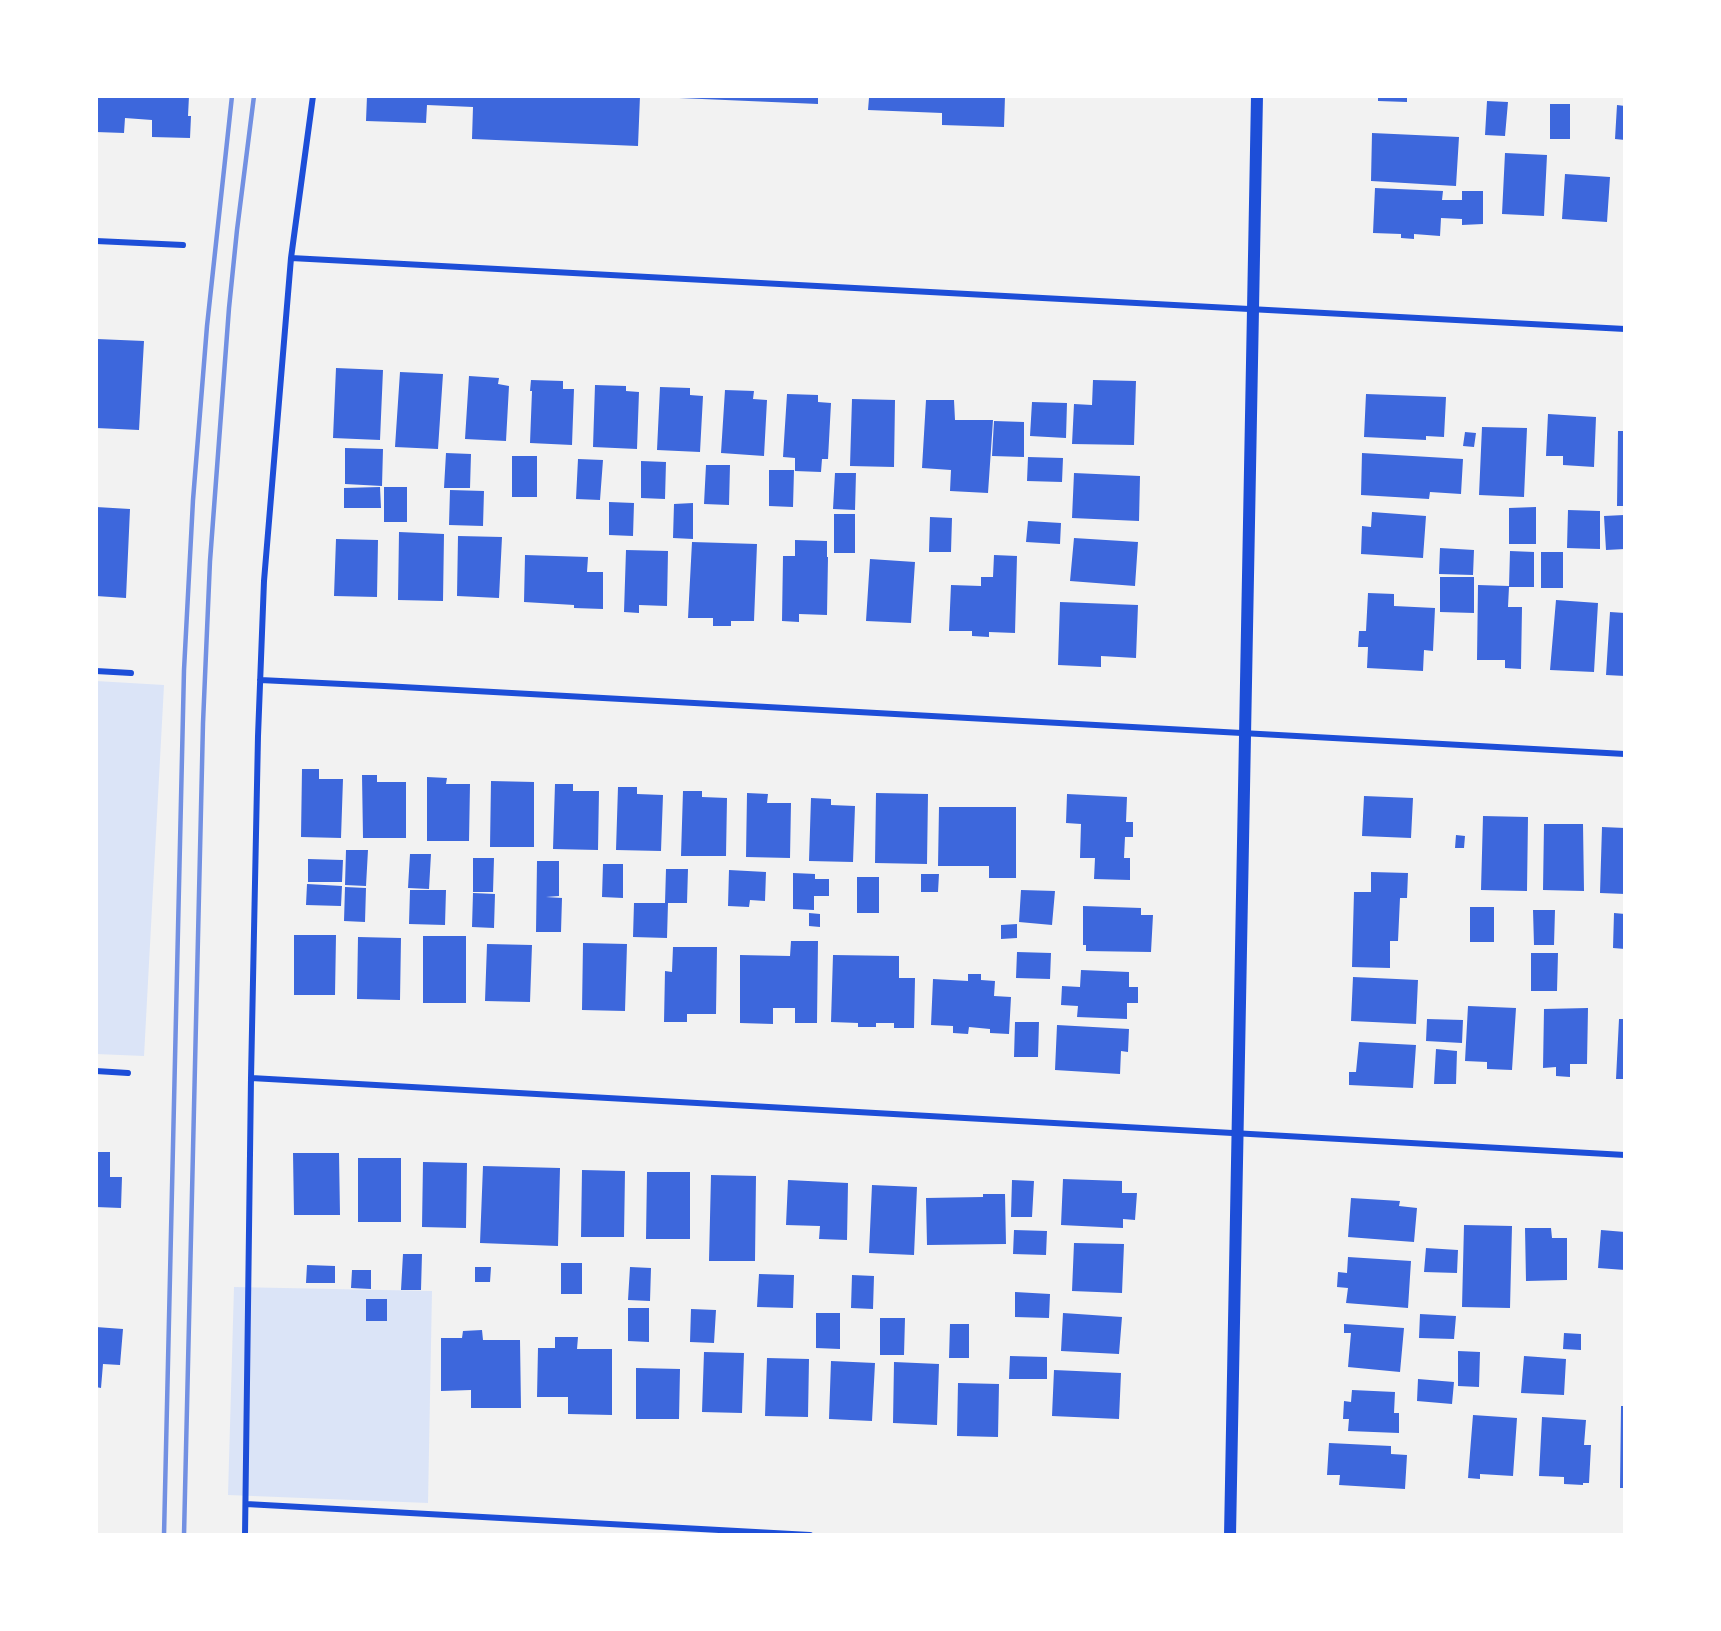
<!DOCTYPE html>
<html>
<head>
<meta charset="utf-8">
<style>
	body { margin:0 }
	#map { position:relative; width:1721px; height:1631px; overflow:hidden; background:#f2f2f2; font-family:Commissioner,sans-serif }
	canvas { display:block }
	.frame { position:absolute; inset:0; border:98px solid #fff; pointer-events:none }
</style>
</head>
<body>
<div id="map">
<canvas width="1721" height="1631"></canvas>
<div class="frame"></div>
</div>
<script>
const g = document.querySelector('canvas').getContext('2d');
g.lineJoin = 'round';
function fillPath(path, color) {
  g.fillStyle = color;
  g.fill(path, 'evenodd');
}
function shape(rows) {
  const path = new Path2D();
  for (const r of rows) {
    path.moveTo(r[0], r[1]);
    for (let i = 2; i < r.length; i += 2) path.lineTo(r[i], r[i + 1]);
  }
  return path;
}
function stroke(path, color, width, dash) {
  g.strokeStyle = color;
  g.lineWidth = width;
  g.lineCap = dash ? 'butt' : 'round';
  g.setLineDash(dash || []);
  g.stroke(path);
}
const green = shape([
	[96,681,164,685,144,1056,96,1054],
	[234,1287,432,1291,428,1503,228,1495]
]);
const building = shape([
	[96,96,189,96,188,116,191,116,190,138,152,137,152,120,125,118,124,133,96,132],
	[367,96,640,96,638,146,472,139,473,107,427,105,426,123,366,121],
	[679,96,818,96,818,104,679,98],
	[856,96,1005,96,1004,127,942,125,942,113,868,110,869,98,856,98],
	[1378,96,1407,96,1407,102,1378,101],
	[1487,101,1508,102,1505,136,1485,135],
	[1550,104,1570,104,1570,139,1550,139],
	[1617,105,1625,106,1625,140,1615,139],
	[1372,133,1459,137,1456,186,1371,181],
	[1505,153,1547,155,1544,216,1502,214],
	[1565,174,1610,177,1607,222,1562,219],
	[1375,188,1443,191,1442,200,1462,200,1462,191,1483,191,1483,224,1462,225,1462,219,1441,218,1440,236,1414,234,1414,239,1401,238,1401,234,1373,233],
	[97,339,144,341,139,430,96,428],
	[336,368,383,370,380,440,333,438],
	[400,372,443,374,438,449,395,447],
	[469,376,499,378,498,384,509,386,506,441,465,439],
	[531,380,563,381,563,389,574,389,572,445,530,443,532,391,530,391],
	[1093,380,1136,381,1134,445,1072,444,1074,404,1092,405],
	[595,385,626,386,626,391,639,392,637,449,593,447],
	[660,387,690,388,690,395,703,396,700,452,657,450],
	[725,390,754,391,753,399,767,400,764,456,721,453],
	[787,394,818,395,818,402,831,403,828,459,822,459,821,472,795,471,795,458,783,457],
	[1366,394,1446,397,1444,437,1426,436,1426,440,1364,437],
	[852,399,895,400,894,467,850,466],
	[926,400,954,400,955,420,993,420,988,493,950,491,951,470,922,468],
	[1032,402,1067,403,1066,438,1030,436],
	[1548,414,1596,417,1594,467,1563,465,1563,456,1546,456],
	[994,421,1024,422,1024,457,992,456],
	[1482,427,1527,428,1524,497,1479,495],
	[1618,431,1625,431,1625,506,1617,506],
	[1465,432,1476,433,1474,447,1463,446],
	[345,448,383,449,382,486,345,484],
	[446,453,471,454,470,488,444,488],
	[1362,453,1463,459,1461,494,1430,492,1429,499,1361,495],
	[512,456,537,456,537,497,512,497],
	[1028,457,1063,458,1062,482,1027,481],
	[578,459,603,460,600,500,576,499],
	[641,461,666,462,665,499,641,498],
	[706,465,730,465,729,505,704,504],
	[769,470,794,470,793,507,769,506],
	[835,473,856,473,855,510,833,509],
	[1074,473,1140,476,1139,521,1072,518],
	[380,487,381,508,344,508,344,488],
	[384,487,407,487,407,522,384,522],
	[450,490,484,491,483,526,449,525],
	[609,502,634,503,633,536,609,535],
	[693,503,693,539,673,538,674,504],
	[96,507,130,509,126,598,96,596],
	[1536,507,1536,544,1509,544,1509,508],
	[1568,510,1600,511,1600,549,1567,548],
	[1372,512,1426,516,1423,558,1361,554,1362,526,1371,527],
	[834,514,855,514,855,553,834,553],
	[1624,515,1625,549,1606,550,1604,516],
	[930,517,952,518,951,552,929,552],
	[1028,521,1061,523,1060,544,1026,542],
	[399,532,444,534,443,601,398,600],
	[458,536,502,537,499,598,457,596],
	[1074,538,1138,542,1135,586,1070,581],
	[336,539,378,540,377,597,334,596],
	[795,540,827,541,827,557,828,557,827,615,799,614,799,622,782,621,783,556,795,556],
	[692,542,757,544,754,621,731,621,731,626,713,626,713,618,688,618],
	[1440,548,1474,550,1473,575,1439,574],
	[626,550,668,551,667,606,639,605,639,613,624,612],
	[1510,551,1534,552,1534,587,1509,587,1508,607,1522,607,1521,669,1505,668,1505,660,1477,660,1478,585,1509,586],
	[1541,552,1563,552,1563,588,1541,588],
	[525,555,588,557,587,572,603,572,603,609,574,608,574,605,524,602],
	[994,555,1017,556,1015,633,989,632,989,637,972,636,972,631,949,631,951,585,981,586,981,577,993,577],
	[870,559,915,562,911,623,866,621],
	[1440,577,1474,577,1474,613,1440,612],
	[1368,593,1394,594,1394,606,1435,608,1433,651,1424,650,1423,671,1367,668,1368,647,1358,647,1359,631,1366,631],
	[1556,600,1598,603,1594,672,1550,670],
	[1060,602,1138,605,1136,658,1101,656,1101,667,1058,665],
	[1610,612,1625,613,1625,676,1606,675],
	[302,769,319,769,319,779,343,779,341,838,301,837],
	[362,775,377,775,377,782,406,782,406,838,363,838],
	[427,777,447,778,446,784,470,784,469,841,427,841],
	[491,781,534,782,534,847,490,847],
	[555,784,573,784,573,791,599,791,598,850,553,849],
	[618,787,637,787,637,794,663,795,661,851,616,850],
	[683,791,702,791,702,797,727,798,726,856,681,856],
	[747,793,768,794,767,803,791,803,790,858,746,857],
	[876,793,928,794,927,864,875,863],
	[1067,794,1127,797,1126,822,1133,822,1133,837,1125,837,1124,858,1130,858,1130,880,1094,879,1095,858,1080,858,1081,824,1066,823],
	[1364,796,1413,798,1411,838,1362,836],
	[811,798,831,799,831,805,855,806,853,862,809,861],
	[939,807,1016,807,1016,878,989,878,989,866,938,866],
	[1483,816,1528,817,1527,891,1481,890],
	[1544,824,1583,824,1584,891,1543,890],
	[1602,827,1625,828,1625,894,1600,893],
	[1456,835,1465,836,1464,848,1455,848],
	[346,850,368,850,366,886,345,885],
	[410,854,431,854,429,889,408,888],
	[473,858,494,858,493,892,473,892],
	[308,859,343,860,342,882,308,882],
	[537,861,559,861,559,896,546,897,562,898,561,932,536,932],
	[603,864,623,864,623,898,602,897],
	[666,869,688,869,687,903,668,903,667,938,633,937,634,903,665,903],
	[729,870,766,872,765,901,750,900,749,907,728,906],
	[1371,872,1408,873,1407,898,1400,898,1398,941,1390,941,1390,968,1352,967,1354,892,1371,892],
	[793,873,815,874,815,879,829,879,829,896,814,896,814,910,793,909],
	[921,874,939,874,938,892,921,892],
	[857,877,879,877,879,913,857,913],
	[307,884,342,886,341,906,306,905],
	[345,887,366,888,365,922,344,921],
	[410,890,446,890,445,925,409,924],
	[1021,890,1055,891,1052,925,1019,922],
	[473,893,495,894,494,928,472,927],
	[1083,906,1141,908,1141,915,1153,915,1151,952,1086,951,1086,945,1083,945],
	[1470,907,1494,907,1494,942,1470,942],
	[1533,910,1555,910,1554,945,1534,945],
	[809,913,820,914,820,927,809,926],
	[1614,913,1625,914,1625,949,1613,948],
	[1017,924,1017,938,1001,939,1001,925],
	[294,935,336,935,335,995,294,995],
	[423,936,466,936,466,1003,423,1003],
	[358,937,401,938,400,1000,357,999],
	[791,941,818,941,817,1023,795,1023,795,1008,773,1008,773,1024,740,1023,740,955,790,956],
	[583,943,627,944,625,1011,582,1010],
	[487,944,532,945,530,1002,485,1001],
	[673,947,717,947,716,1014,687,1014,687,1022,664,1022,665,971,672,972],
	[1017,952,1051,953,1050,979,1016,978],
	[1531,953,1558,953,1557,991,1531,991],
	[833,955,899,956,899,978,915,978,914,1028,894,1028,894,1023,876,1023,876,1027,858,1027,858,1023,831,1022],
	[1081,970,1129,972,1129,987,1138,987,1138,1003,1127,1003,1127,1019,1077,1017,1078,1006,1061,1005,1062,986,1080,987],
	[968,974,981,974,981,980,995,981,994,996,1011,997,1009,1034,990,1033,990,1029,969,1027,968,1034,953,1033,953,1026,931,1025,933,979,968,981],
	[1353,977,1418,980,1416,1024,1351,1021],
	[1468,1006,1516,1008,1512,1070,1487,1069,1487,1062,1465,1061],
	[1588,1008,1587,1064,1570,1064,1570,1077,1556,1076,1556,1067,1543,1068,1544,1009],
	[1427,1019,1463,1020,1462,1043,1426,1041],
	[1619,1019,1625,1019,1625,1079,1616,1079],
	[1015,1022,1039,1022,1038,1057,1014,1057],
	[1057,1025,1129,1029,1128,1052,1121,1051,1120,1074,1055,1070],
	[1359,1042,1416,1045,1413,1088,1349,1085,1349,1072,1356,1072],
	[1436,1049,1457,1051,1456,1084,1434,1084],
	[96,1152,110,1152,110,1177,122,1177,121,1208,96,1207],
	[293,1153,339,1153,340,1215,294,1215],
	[358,1158,401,1158,401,1222,358,1222],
	[423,1162,467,1163,466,1228,422,1227],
	[483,1166,560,1168,558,1246,480,1243],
	[582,1170,625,1171,624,1237,581,1237],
	[647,1172,690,1172,690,1239,646,1239],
	[711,1175,756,1176,755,1261,709,1261],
	[1063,1179,1122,1181,1122,1193,1137,1193,1135,1220,1123,1219,1123,1228,1061,1225],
	[788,1180,848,1183,847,1240,819,1239,820,1226,786,1225],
	[1012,1180,1034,1181,1032,1217,1011,1217],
	[872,1185,917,1187,914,1255,869,1253],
	[983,1194,1005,1194,1006,1244,927,1245,926,1198,983,1197],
	[1351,1198,1400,1201,1399,1206,1417,1208,1414,1242,1348,1237],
	[1464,1225,1512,1226,1510,1308,1462,1307],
	[1525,1228,1551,1228,1552,1238,1567,1238,1567,1280,1526,1281],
	[1014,1230,1047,1231,1046,1255,1013,1254],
	[1601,1230,1625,1232,1625,1270,1598,1268],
	[1074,1243,1124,1244,1122,1293,1072,1291],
	[1426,1248,1458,1250,1457,1273,1424,1272],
	[403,1254,422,1254,421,1290,401,1290],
	[1348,1257,1411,1261,1408,1308,1346,1303,1348,1288,1337,1287,1338,1272,1347,1273],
	[561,1263,582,1263,582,1294,561,1294],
	[307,1265,335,1266,335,1283,306,1283],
	[475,1267,491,1267,490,1282,475,1282],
	[630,1267,651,1268,650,1301,628,1300],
	[352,1270,371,1270,371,1289,351,1288],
	[759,1274,794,1275,793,1308,757,1307],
	[852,1275,874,1276,873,1309,851,1308],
	[1015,1292,1050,1294,1049,1318,1015,1317],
	[366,1299,387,1299,387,1321,366,1321],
	[628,1308,649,1308,649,1342,628,1341],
	[691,1309,716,1310,714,1343,690,1342],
	[816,1313,840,1313,840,1349,816,1348],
	[1063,1313,1122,1317,1119,1354,1061,1351],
	[1420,1314,1456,1316,1454,1339,1419,1338],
	[880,1318,905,1318,904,1355,880,1355],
	[950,1324,969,1324,969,1358,949,1358],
	[1344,1324,1404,1328,1400,1372,1348,1367,1351,1333,1344,1333],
	[96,1327,123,1329,120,1365,103,1364,101,1388,96,1387],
	[482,1330,483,1340,520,1340,521,1408,471,1408,471,1390,441,1391,441,1338,462,1338,463,1331],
	[1564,1333,1581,1334,1581,1350,1563,1349],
	[555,1337,578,1337,577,1349,612,1349,612,1415,568,1414,568,1397,537,1397,538,1348,555,1348],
	[1458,1351,1480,1352,1479,1387,1458,1386],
	[704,1352,744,1353,742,1413,702,1412],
	[1010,1356,1047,1357,1047,1379,1009,1379],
	[1524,1356,1566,1359,1564,1395,1521,1393],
	[767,1358,809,1359,808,1417,765,1416],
	[831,1361,875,1363,872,1421,829,1419],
	[894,1362,939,1364,937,1425,893,1423],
	[636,1368,680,1369,679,1419,636,1419],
	[1054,1370,1121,1373,1119,1419,1052,1416],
	[1418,1379,1454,1382,1452,1404,1417,1401],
	[958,1383,999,1384,998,1437,957,1436],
	[1352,1390,1395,1392,1394,1413,1399,1413,1399,1433,1348,1431,1349,1419,1343,1419,1344,1401,1351,1402],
	[1621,1406,1625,1406,1625,1488,1620,1488],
	[1473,1415,1517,1418,1513,1476,1480,1474,1480,1479,1468,1478],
	[1542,1417,1586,1420,1584,1445,1591,1445,1589,1483,1583,1483,1583,1485,1564,1484,1564,1477,1539,1476],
	[1329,1443,1391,1446,1391,1454,1407,1455,1405,1489,1339,1485,1340,1475,1327,1475]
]);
const minor = shape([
	[96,241,183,245],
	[291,258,1625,329],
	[96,671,131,673],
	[260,680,384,686,1625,754],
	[96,1071,128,1073],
	[251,1078,1625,1155],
	[246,1504,810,1535],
	[245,1535,251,1078,258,736,264,581,291,258,313,96]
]);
const secondary = shape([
	[1230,1535,1257,96]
]);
const rail = shape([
	[164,1535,184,670,193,500,207,326,232,96],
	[184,1535,203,723,210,561,229,308,237,230,254,96]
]);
fillPath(green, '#dbe4f7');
fillPath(building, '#3d67dc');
stroke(minor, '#1d4ed8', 6);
stroke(secondary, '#1d4ed8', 12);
stroke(rail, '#7290e2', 4.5);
</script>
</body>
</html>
